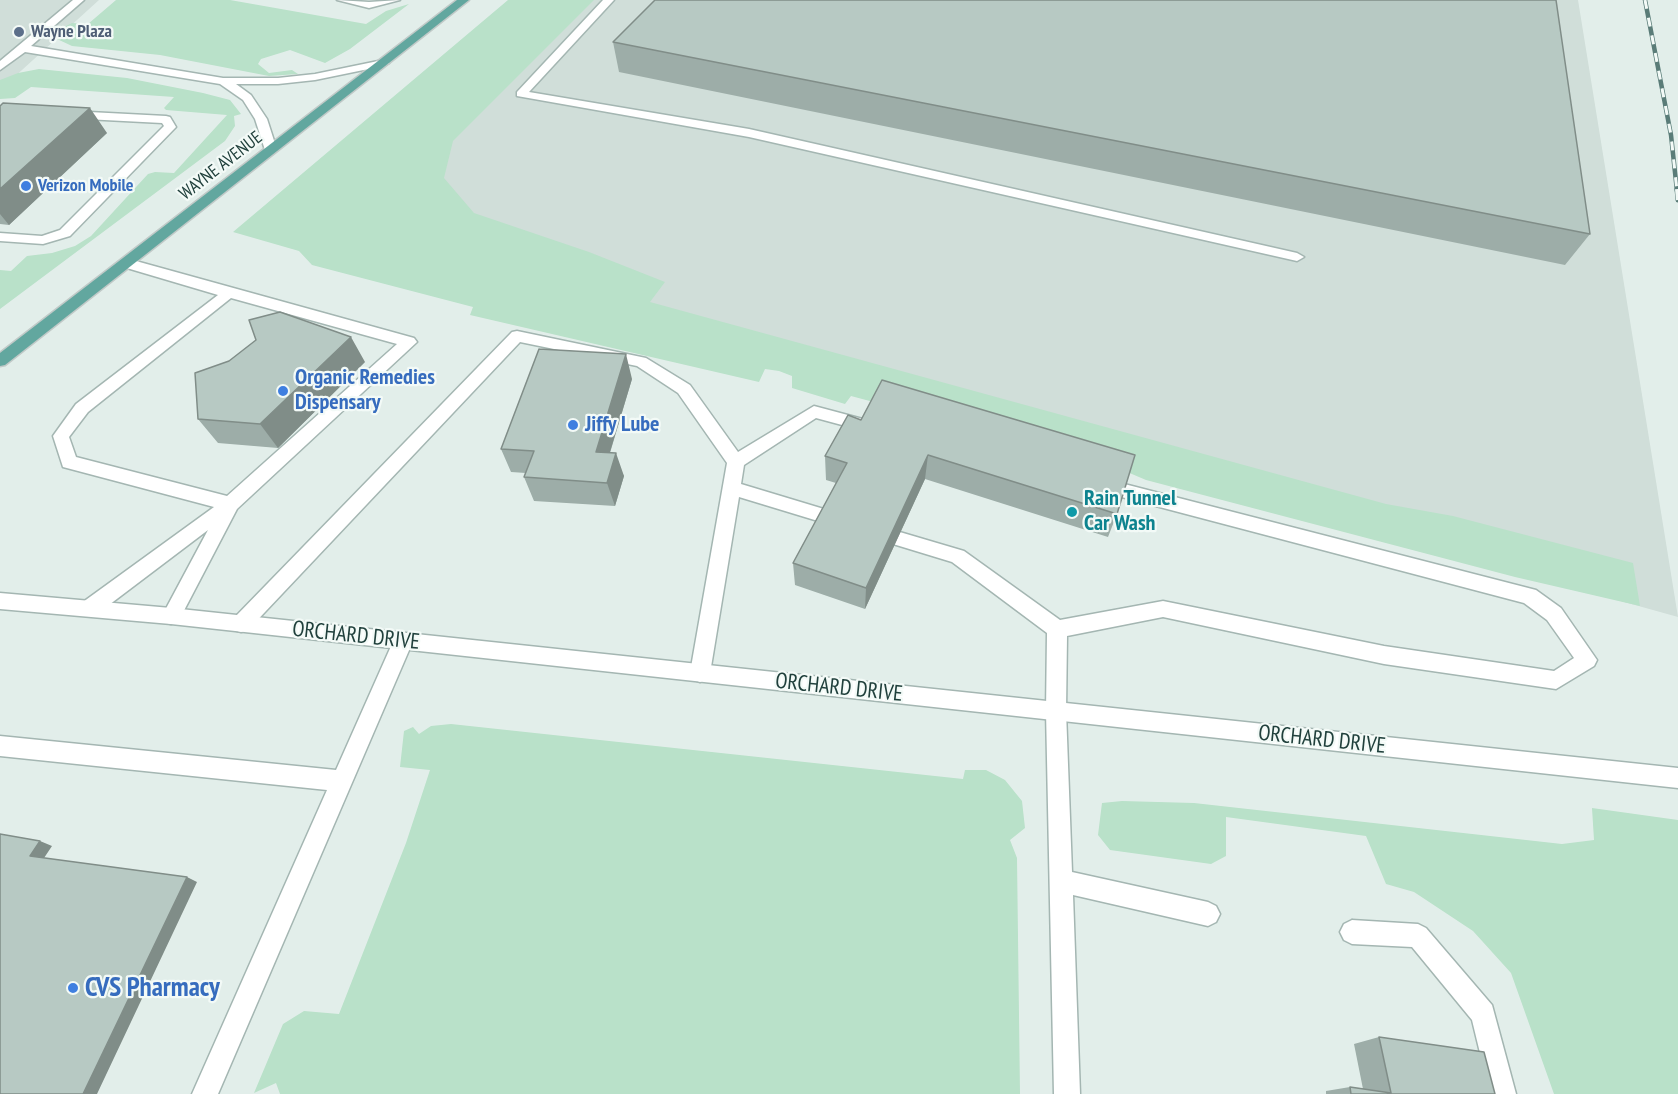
<!DOCTYPE html>
<html>
<head>
<meta charset="utf-8">
<style>
	body { margin:0 }
	canvas { display:block; background:#e2eeea }
</style>
</head>
<body>
<canvas width="1678" height="1094"></canvas>
<script>
const g = document.querySelector('canvas').getContext('2d');
g.lineJoin = 'round';
function fillPath(path, color) {
  g.fillStyle = color;
  g.fill(path, 'evenodd');
}
function shape(rows) {
  const path = new Path2D();
  for (const r of rows) {
    path.moveTo(r[0], r[1]);
    for (let i = 2; i < r.length; i += 2) path.lineTo(r[i], r[i + 1]);
  }
  return path;
}
function stroke(path, color, width, dash) {
  g.strokeStyle = color;
  g.lineWidth = width;
  g.lineCap = dash ? 'butt' : 'round';
  g.setLineDash(dash || []);
  g.stroke(path);
}
function write(font, color, halo, rows, align = 'center') {
  g.font = font + ' "PT Sans Narrow",sans-serif';
  g.lineWidth = 4.5;
  g.setLineDash([]);
  g.textBaseline = 'middle';
  g.strokeStyle = halo;
  g.fillStyle = color;
  for (const [text, x, y, turn = 0] of rows) {
    g.save();
    g.translate(x, y);
    g.rotate((+turn || 0) * Math.PI / 180);
    g.textAlign = isNaN(turn) ? turn : align;
    if (halo) g.strokeText(text, 0, 0);
    g.fillText(text, 0, 0);
    g.restore();
  }
}
const built = shape([
	[0,0,99,0,0,90],
	[530,0,1578,0,1678,617,261,222]
]);
const green = shape([
	[116,0,230,0,366,24,386,11,409,4,350,49,325,63,290,50,261,59,258,64,269,73,292,70,298,74,269,76,160,55,72,46,57,39,60,29,72,23,88,24],
	[508,0,594,0,453,141,444,178,474,213,589,252,665,282,650,302,1386,504,1453,516,1633,563,1640,606,1515,577,1146,480,1113,466,851,396,845,404,792,388,792,376,779,371,765,369,759,382,470,315,473,307,312,265,299,251,233,232],
	[39,69,127,78,203,93,230,100,241,114,234,116,235,126,225,141,0,309,0,270,11,271,27,256,52,253,75,246,91,236,148,174,155,172,174,173,227,115,166,110,164,108,174,97,31,87,15,98,0,99,0,80,18,73],
	[451,724,963,779,965,770,986,770,1005,780,1022,801,1025,828,1010,840,1017,858,1020,1094,280,1094,276,1083,254,1093,283,1024,304,1011,339,1014,406,843,430,770,400,767,404,731,413,727,419,734,431,726],
	[1122,801,1194,803,1562,844,1594,840,1592,808,1678,820,1678,1094,1554,1094,1511,973,1473,931,1414,892,1386,884,1366,836,1226,817,1226,856,1211,864,1110,850,1098,835,1102,803]
]);
const service = shape([
	[73,0,84,0,31,46,223,78,278,78,315,74,383,60,389,63,383,66,315,80,278,84,236,84,251,95,267,119,277,150,271,154,265,150,255,119,243,100,220,84,25,52,0,70,0,61,73,0],
	[337,0,369,2,400,0,369,8,337,0],
	[603,0,614,0,529,92,749,129,1297,253,1304,257,1297,261,749,137,517,96,517,92,603,0],
	[70,111,166,116,170,117,176,127,70,236,43,244,0,241,0,233,42,236,60,230,164,126,162,123,66,118,64,115,70,111],
	[125,258,414,338,417,342,237,509,178,622,171,624,164,622,162,616,208,530,97,614,90,616,83,614,81,608,83,602,214,507,63,467,53,436,76,404,218,295,120,266,118,263,125,258],
	[231,298,397,344,227,496,76,457,69,437,88,412,231,298],
	[517,331,646,358,690,385,738,452,814,406,874,422,876,426,874,430,868,432,816,418,744,465,741,484,847,516,850,521,847,526,841,528,739,497,710,673,707,679,700,682,693,679,690,673,727,463,678,393,637,366,520,342,248,630,241,632,234,630,231,624,234,618,512,332,517,331],
	[1101,478,1536,590,1561,608,1597,660,1594,666,1556,689,1384,664,1163,617,1067,636,1066,711,1072,872,1208,902,1216,906,1220,914,1216,922,1208,926,1073,895,1080,1094,1054,1094,1046,711,1047,633,952,562,870,537,867,532,870,527,876,525,964,551,1060,620,1163,601,1384,646,1554,671,1574,658,1547,620,1524,603,1095,490,1092,485,1095,480,1101,478],
	[403,633,410,635,413,641,218,1094,192,1094,327,790,0,756,0,736,336,770,396,635,403,633],
	[1352,920,1418,924,1426,928,1492,1005,1516,1094,1490,1094,1472,1020,1412,947,1352,944,1344,940,1340,932,1344,924,1352,920]
]);
const tertiary = shape([
	[0,593,171,608,1678,768,1678,788,171,624,0,609,0,593]
]);
const primary = shape([
	[457,0,469,0,5,365,0,366,0,353,457,0]
]);
const railFar1 = shape([
	[1645,0,1671,135,1677,191]
]);
const rail = shape([
	[1677,189,1678,200]
]);
const wall = shape([
	[613,42,1590,234,1565,265,619,72],
	[0,106,107,133,9,225,0,224],
	[365,362,278,448,218,443,198,419],
	[632,379,610,453,624,476,615,506,534,501,524,477,526,473,511,472,501,449],
	[848,415,1117,514,1108,537,925,479,865,609,795,585,793,563,836,483,826,480,825,456],
	[1379,1037,1495,1094,1326,1094,1326,1091,1350,1087,1363,1089,1354,1044]
]);
const shadedWall = shape([
	[90,108,107,133,9,225,0,214,0,189],
	[351,337,365,362,278,448,260,424],
	[626,354,632,379,603,475,596,452],
	[616,453,624,476,615,506,607,483],
	[928,455,925,479,865,609,866,588],
	[40,841,52,846,42,861,30,856],
	[187,877,197,882,97,1094,83,1094]
]);
const building = shape([
	[655,0,1556,0,1590,234,613,42,655,0],
	[3,103,90,108,0,189,0,106,3,103],
	[280,312,351,337,260,424,198,419,195,373,229,361,256,340,249,320,280,312],
	[539,349,626,354,596,452,616,453,607,483,524,477,534,451,501,449,539,349],
	[882,380,1135,455,1117,514,928,455,866,588,793,563,847,463,825,456,848,415,861,420,882,380],
	[0,834,40,841,30,856,187,877,83,1094,0,1094,0,834],
	[1379,1037,1484,1052,1495,1094,1351,1094,1350,1087,1391,1093,1379,1037]
]);
const markers = [
	[19,32,6,"#5c6f8a"],
	[26,186,6,"#3f7fe0"],
	[283,391,6,"#3f7fe0"],
	[573,425,6,"#3f7fe0"],
	[1072,512,6,"#0f9aa8"],
	[73,988,6,"#3f7fe0"]
];
const farServicenames = [
	["Wayne Plaza",31,32]
];
const farStreetnames = [
	["WAYNE AVENUE",221,166,-38]
];
const farShopnames = [
	["Verizon Mobile",38,186]
];
const shopNames = [
	["Organic Remedies",295,378],
	["Dispensary",295,403],
	["Jiffy Lube",585,425]
];
const cultureNames = [
	["Rain Tunnel",1084,499],
	["Car Wash",1084,524]
];
const streetNames = [
	["ORCHARD DRIVE",356,636,6],
	["ORCHARD DRIVE",839,688,6],
	["ORCHARD DRIVE",1322,740,6]
];
const nearShopnames = [
	["CVS Pharmacy",85,988]
];
fillPath(built, '#d0ded9');
fillPath(green, '#b9e1c9');
stroke(service, '#a4b6b2', 3);
stroke(tertiary, '#a4b6b2', 3);
stroke(primary, '#c1cac8', 3);
fillPath(service, '#fff');
fillPath(tertiary, '#fff');
fillPath(primary, '#62a79f');
stroke(railFar1, '#5a7c78', 4.5);
stroke(rail, '#5a7c78', 5);
stroke(railFar1, '#f3faf7', 3, [9]);
stroke(rail, '#f3faf7', 4, [11]);
fillPath(wall, '#9dada8');
fillPath(shadedWall, '#808d88');
fillPath(building, '#b7c9c3');
stroke(building, '#808d88', 1.5);
for (const [x, y, r, color] of markers) {
  const dot = new Path2D();
  dot.arc(x, y, r, 0, 2 * Math.PI);
  g.fillStyle = color;
  g.fill(dot);
  stroke(dot, '#f3faf7', 2);
}
write('bold 18px', '#4e5e75', '#f3faf7', farServicenames, 'left');
write('18px', '#20403c', '#f3faf7', farStreetnames);
write('bold 18px', '#366cbe', '#f3faf7', farShopnames, 'left');
write('bold 22px', '#366cbe', '#f3faf7', shopNames, 'left');
write('bold 22px', '#0d838f', '#f3faf7', cultureNames, 'left');
write('22px', '#20403c', '#f3faf7', streetNames);
write('bold 27px', '#366cbe', '#f3faf7', nearShopnames, 'left');
</script>
</body>
</html>
